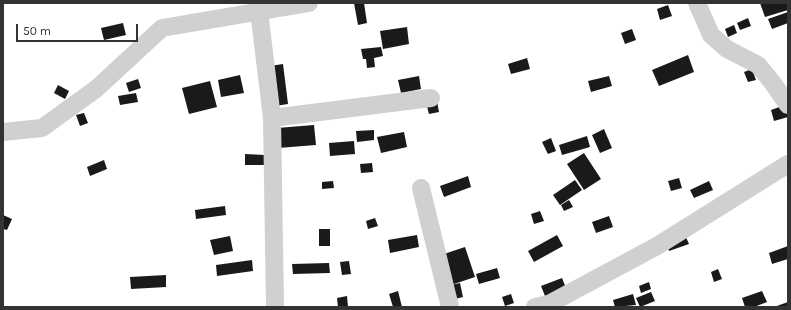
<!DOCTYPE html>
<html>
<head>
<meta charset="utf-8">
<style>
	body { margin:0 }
	#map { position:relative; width:791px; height:310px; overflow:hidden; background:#fff; font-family:Karla,sans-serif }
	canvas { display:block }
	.frame { position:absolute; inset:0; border:4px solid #333; pointer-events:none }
	.scale { position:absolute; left:16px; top:24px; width:122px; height:18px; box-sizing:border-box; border:2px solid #333; border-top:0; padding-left:5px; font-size:12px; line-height:14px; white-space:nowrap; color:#333; -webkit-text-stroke:3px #fff; paint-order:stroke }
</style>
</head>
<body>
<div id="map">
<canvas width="791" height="310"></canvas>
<div class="frame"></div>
<div class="scale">50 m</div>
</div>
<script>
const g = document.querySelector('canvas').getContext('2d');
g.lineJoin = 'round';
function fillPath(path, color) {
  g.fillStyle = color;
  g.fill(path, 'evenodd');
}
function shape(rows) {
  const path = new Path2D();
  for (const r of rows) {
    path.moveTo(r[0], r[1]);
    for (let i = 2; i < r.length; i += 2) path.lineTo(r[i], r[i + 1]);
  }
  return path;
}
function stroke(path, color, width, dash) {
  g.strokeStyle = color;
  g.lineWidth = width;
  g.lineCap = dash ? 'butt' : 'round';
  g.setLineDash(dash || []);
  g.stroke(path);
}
const building = shape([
	[354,3,364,3,367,23,358,25],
	[760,3,787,3,788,10,765,17],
	[668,5,672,16,660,20,657,9],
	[788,12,788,23,772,29,768,19],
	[748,18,751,26,740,30,737,23],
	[123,23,126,35,104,40,101,28],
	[734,25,737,33,728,37,725,29],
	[407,27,409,44,383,49,380,31],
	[632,29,636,40,625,44,621,33],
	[381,47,383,56,374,58,375,67,367,68,366,59,363,59,361,49],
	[688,55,694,72,659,86,652,70],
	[527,58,530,69,511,74,508,64],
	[283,64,288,104,275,106,270,66],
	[752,69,756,80,748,82,744,72],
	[240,75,244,93,221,97,218,80],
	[419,76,421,89,401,93,398,80],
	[609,76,612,86,591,92,588,81],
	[138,79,141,88,129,92,126,83],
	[210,81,217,107,189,114,182,88],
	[58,85,69,91,65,99,54,93],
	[136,93,138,102,120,105,118,96],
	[437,101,439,112,429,114,426,103],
	[785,105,788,117,774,121,771,110],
	[84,113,88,123,80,126,76,115],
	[314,125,316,145,278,148,277,128],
	[604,129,612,148,600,153,592,135],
	[374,130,374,140,357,142,356,131],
	[404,132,407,147,381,153,377,137],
	[587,136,590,147,562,155,559,145],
	[551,138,556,151,548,154,542,142],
	[354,141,355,154,330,156,329,143],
	[584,153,601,179,584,190,567,164],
	[245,154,265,155,265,165,245,165],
	[104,160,107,169,90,176,87,167],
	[372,163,373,172,361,173,360,164],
	[468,176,471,187,444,197,440,186],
	[679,178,682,188,671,191,668,181],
	[575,180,582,190,560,205,553,195],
	[333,181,334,188,322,189,322,182],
	[709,181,713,190,694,198,690,190],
	[569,200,573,207,564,211,561,205],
	[225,206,226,215,196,219,195,210],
	[540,211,544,221,534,224,531,214],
	[3,215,12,219,7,230,3,229],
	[609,216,613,227,596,233,592,222],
	[375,218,378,226,368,229,366,221],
	[319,229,330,229,330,246,319,246],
	[417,235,419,247,390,253,388,240],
	[557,235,563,246,534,262,528,251],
	[685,235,689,244,669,251,666,242],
	[230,236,233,251,214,255,210,240],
	[788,246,788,259,772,264,769,253],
	[465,247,475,277,451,285,460,283,463,297,451,300,438,256],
	[252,260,253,271,217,276,216,265],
	[349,261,351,274,342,275,340,262],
	[329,263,330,273,293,274,292,264],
	[497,268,500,278,479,284,476,274],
	[718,269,722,279,714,282,711,272],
	[166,275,166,287,131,289,130,277],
	[562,278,566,288,545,296,541,286],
	[649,282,651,289,641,293,639,286],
	[398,291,402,307,393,307,389,294],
	[762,291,767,302,754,307,745,307,742,298],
	[651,292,655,301,640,307,636,298],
	[511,294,514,303,505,306,502,297],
	[633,294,636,305,615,307,613,300],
	[347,296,348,307,338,307,337,298],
	[788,302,788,307,774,307]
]);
const street = shape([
	[258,3,272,118,275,307],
	[697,3,711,35,727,49,758,65,772,82,788,105],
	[272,118,431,98],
	[3,132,42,128,96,89,162,28,309,3],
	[421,188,450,307],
	[535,307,549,304,657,246,788,164]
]);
fillPath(building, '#1a1a1a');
stroke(street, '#d0d0d0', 18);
</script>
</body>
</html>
